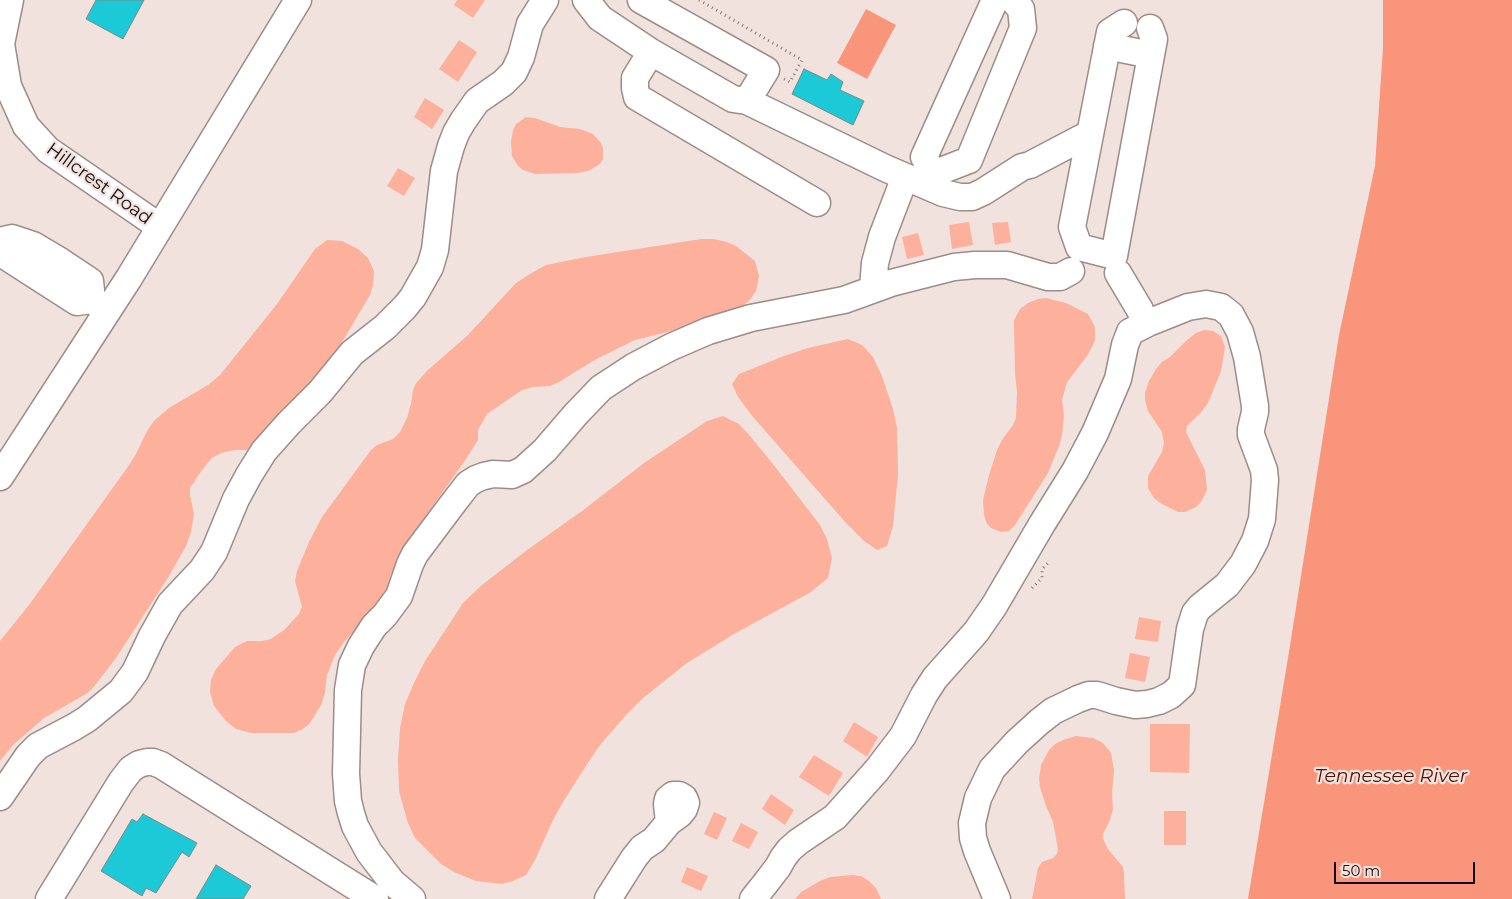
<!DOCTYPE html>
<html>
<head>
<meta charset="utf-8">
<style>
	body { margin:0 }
	#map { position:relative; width:1512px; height:899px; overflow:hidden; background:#f2e2de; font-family:Montserrat,sans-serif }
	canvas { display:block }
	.scale { position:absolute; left:1334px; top:862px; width:141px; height:22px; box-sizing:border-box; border:2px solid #120d0c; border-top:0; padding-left:6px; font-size:15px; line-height:18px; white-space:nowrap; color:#120d0c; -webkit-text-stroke:4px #f2e2de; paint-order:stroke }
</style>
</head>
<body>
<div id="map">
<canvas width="1512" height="899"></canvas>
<div class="scale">50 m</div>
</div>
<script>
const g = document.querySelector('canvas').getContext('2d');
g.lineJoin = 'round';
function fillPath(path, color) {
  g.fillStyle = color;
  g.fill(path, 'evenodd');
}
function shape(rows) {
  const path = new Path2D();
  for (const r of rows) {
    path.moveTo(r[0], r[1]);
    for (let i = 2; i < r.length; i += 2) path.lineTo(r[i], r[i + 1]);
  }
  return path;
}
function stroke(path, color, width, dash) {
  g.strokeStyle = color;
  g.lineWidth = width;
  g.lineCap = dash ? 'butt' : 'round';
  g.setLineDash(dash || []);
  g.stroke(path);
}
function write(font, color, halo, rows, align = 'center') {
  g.font = font + ' Montserrat,sans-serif';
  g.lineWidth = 4.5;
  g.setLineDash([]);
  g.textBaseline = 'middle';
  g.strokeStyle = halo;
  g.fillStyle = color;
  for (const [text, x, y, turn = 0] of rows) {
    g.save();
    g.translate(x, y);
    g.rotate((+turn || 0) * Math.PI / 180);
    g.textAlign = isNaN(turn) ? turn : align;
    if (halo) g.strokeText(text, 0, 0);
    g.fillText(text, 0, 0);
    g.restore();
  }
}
const green = shape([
	[457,0,485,0,473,18,454,5],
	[459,40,477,52,458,82,439,69],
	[425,98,444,110,432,129,414,117],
	[526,117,535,118,560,127,580,129,593,134,601,143,603,148,603,159,600,164,588,171,577,173,535,174,523,170,518,166,512,156,511,142,513,130,516,124],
	[398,168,415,178,404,196,387,186],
	[969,222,973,245,952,249,949,225],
	[1008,222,1011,242,995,245,992,223],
	[918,233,924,255,907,259,902,237],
	[701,239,714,239,727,242,736,246,755,261,759,276,756,291,749,301,741,307,687,327,635,340,593,361,559,382,550,386,533,387,522,390,487,414,478,430,478,440,464,462,407,542,391,574,386,591,379,602,344,642,335,655,327,675,325,693,321,705,310,723,303,729,294,733,251,733,236,729,226,721,214,706,210,692,211,680,216,669,235,647,247,641,262,641,271,639,284,630,299,614,302,607,295,581,297,571,309,542,322,517,371,450,377,445,393,439,400,432,407,418,411,404,413,390,416,383,428,370,468,335,516,283,530,274,546,265,586,257],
	[327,240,342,241,358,249,368,258,374,271,373,285,370,295,347,334,323,373,254,448,247,450,234,450,221,453,212,458,202,470,190,488,190,495,194,514,191,532,186,546,169,576,116,658,93,688,86,694,44,718,13,745,0,761,0,641,29,605,127,468,136,454,147,431,154,421,169,408,208,385,220,375,277,304,315,249],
	[1046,298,1066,303,1088,314,1095,327,1095,340,1092,347,1087,356,1067,382,1062,400,1064,415,1062,435,1059,446,1048,473,1015,525,1009,531,1001,532,991,528,987,524,984,515,983,500,989,475,997,450,1002,440,1013,425,1016,418,1017,392,1015,373,1014,320,1020,309,1028,303,1038,299],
	[1204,330,1213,331,1221,336,1225,347,1221,371,1208,403,1202,411,1187,426,1186,432,1205,470,1207,490,1201,502,1196,507,1185,512,1178,512,1160,503,1154,498,1148,488,1148,476,1162,452,1164,443,1162,432,1148,411,1145,400,1145,393,1149,381,1156,369,1162,362,1170,357,1187,340,1196,333],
	[848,339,862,345,873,357,882,376,893,409,897,428,898,474,893,526,887,546,877,550,864,541,846,523,753,417,738,397,732,384,739,374,784,356,808,348],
	[723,416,739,424,750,436,773,464,820,525,827,539,832,558,828,578,811,592,734,634,687,663,643,698,626,715,600,745,591,758,563,802,553,820,535,860,526,875,513,881,502,884,476,881,454,872,441,864,415,838,408,823,399,791,398,760,400,728,405,704,414,683,425,661,463,603,482,585,527,550,582,511,644,463,707,421],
	[1139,617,1161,621,1158,642,1135,639],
	[1130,653,1150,657,1145,682,1125,678],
	[854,722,878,737,867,757,843,741],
	[1150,724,1190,724,1189,773,1150,772],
	[1076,736,1093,738,1103,743,1111,753,1114,770,1112,794,1113,809,1110,820,1103,834,1103,839,1108,849,1123,867,1124,873,1125,899,1032,899,1038,868,1042,862,1053,858,1057,854,1058,849,1053,822,1046,806,1040,787,1039,779,1041,765,1049,750,1055,744,1063,740],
	[814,755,843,773,829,796,799,777],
	[771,794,794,810,785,825,762,809],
	[1164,811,1186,811,1186,845,1164,845],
	[714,812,727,818,717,840,704,834],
	[741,823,758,832,749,849,732,841],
	[687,867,708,876,701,891,681,882],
	[853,875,861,876,869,881,876,888,881,899,795,899,801,892,820,881,830,877]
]);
const water = shape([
	[1383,0,1512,0,1512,899,1248,899,1289,652,1339,335,1375,166,1383,48],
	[866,9,896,25,867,79,837,63]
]);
const building = shape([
	[96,0,144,0,123,39,86,19,96,0],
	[804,69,827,80,831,74,843,82,840,90,864,101,853,125,792,94,804,69],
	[143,814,197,843,189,857,182,852,156,893,146,888,142,896,101,871,132,819,137,822,143,814],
	[216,865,251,886,243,899,196,899,216,865]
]);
const path = shape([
	[699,0,802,60,790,82,784,79],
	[1032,588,1042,578,1042,569,1050,561]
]);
const minor = shape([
	[10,0,1,44,8,86,26,126,48,150,160,227],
	[586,0,600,18,651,52,733,99,747,101],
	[641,0,766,70,747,101,885,168,943,193,960,197,972,197,983,192,1022,167,1030,165,1089,134],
	[1124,23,1110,32,1072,227,1079,247,1114,256,1154,39,1150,28],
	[1107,46,1151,55],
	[651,52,635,78,635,88,637,97,817,203],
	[933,174,924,157,995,0],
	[928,186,933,174,969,160,1023,28,1021,9,1013,0],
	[0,241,12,238,33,245,60,261,90,281,92,300],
	[0,249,4,255,77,302,92,300,107,311],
	[1118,273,1140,310,1145,324],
	[873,289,875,263,882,237,905,177],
	[0,477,129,278,298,0],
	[0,797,28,756,38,746,74,727,87,719,121,691,135,672,152,636,170,604,202,570,214,552,236,499,249,475,264,451,289,423,320,392,352,353,385,327,405,307,413,297,430,267,435,250,444,171,451,146,456,133,463,121,477,101,503,83,514,72,521,57,530,24,545,0],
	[49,899,121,782,131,769,139,764,147,762,153,762,161,765,375,899],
	[412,899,392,882,369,852,355,826,351,813,348,801,346,774,348,690,352,665,361,646,374,626,385,615,399,596,410,564,415,554,451,506,468,484,476,479,484,476,493,474,512,475,523,470,545,450,576,414,601,388,633,367,671,347,708,331,751,318,844,300,891,283,954,267,975,265,1007,265,1048,277,1060,277,1071,271],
	[608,899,634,858,642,848,654,840,669,822,680,814,684,809,686,803,684,798,679,795,673,795,668,799,667,804,669,822],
	[753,899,765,884,778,867,783,858,789,850,798,842,835,817,877,770,903,736,924,695,935,678,976,632,994,606,1042,524,1075,471,1095,433,1118,379,1125,345,1130,332,1148,323,1188,307,1206,304,1221,307,1231,315,1240,332,1247,357,1255,406,1255,412,1251,429,1251,435,1264,470,1265,480,1262,519,1255,541,1243,564,1227,585,1200,607,1195,613,1190,629,1182,685,1171,695,1159,701,1147,704,1135,705,1116,701,1097,695,1089,695,1078,699,1053,711,1039,722,1017,742,992,769,978,798,972,823,973,838,977,851,997,899]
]);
const streetNames = [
	["Hillcrest Road",99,184,36]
];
const waterNames = [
	["Tennessee River",1391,776]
];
fillPath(green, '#fdb09b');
fillPath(water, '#f9957a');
fillPath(building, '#1bc9d7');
stroke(building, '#79898a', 1);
stroke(minor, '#9b8d89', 29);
stroke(path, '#837976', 3, [1, 4]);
stroke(minor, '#fff', 26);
write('18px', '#120d0c', '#f2e2de', streetNames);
write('italic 19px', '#511404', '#f2e2de', waterNames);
</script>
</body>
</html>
